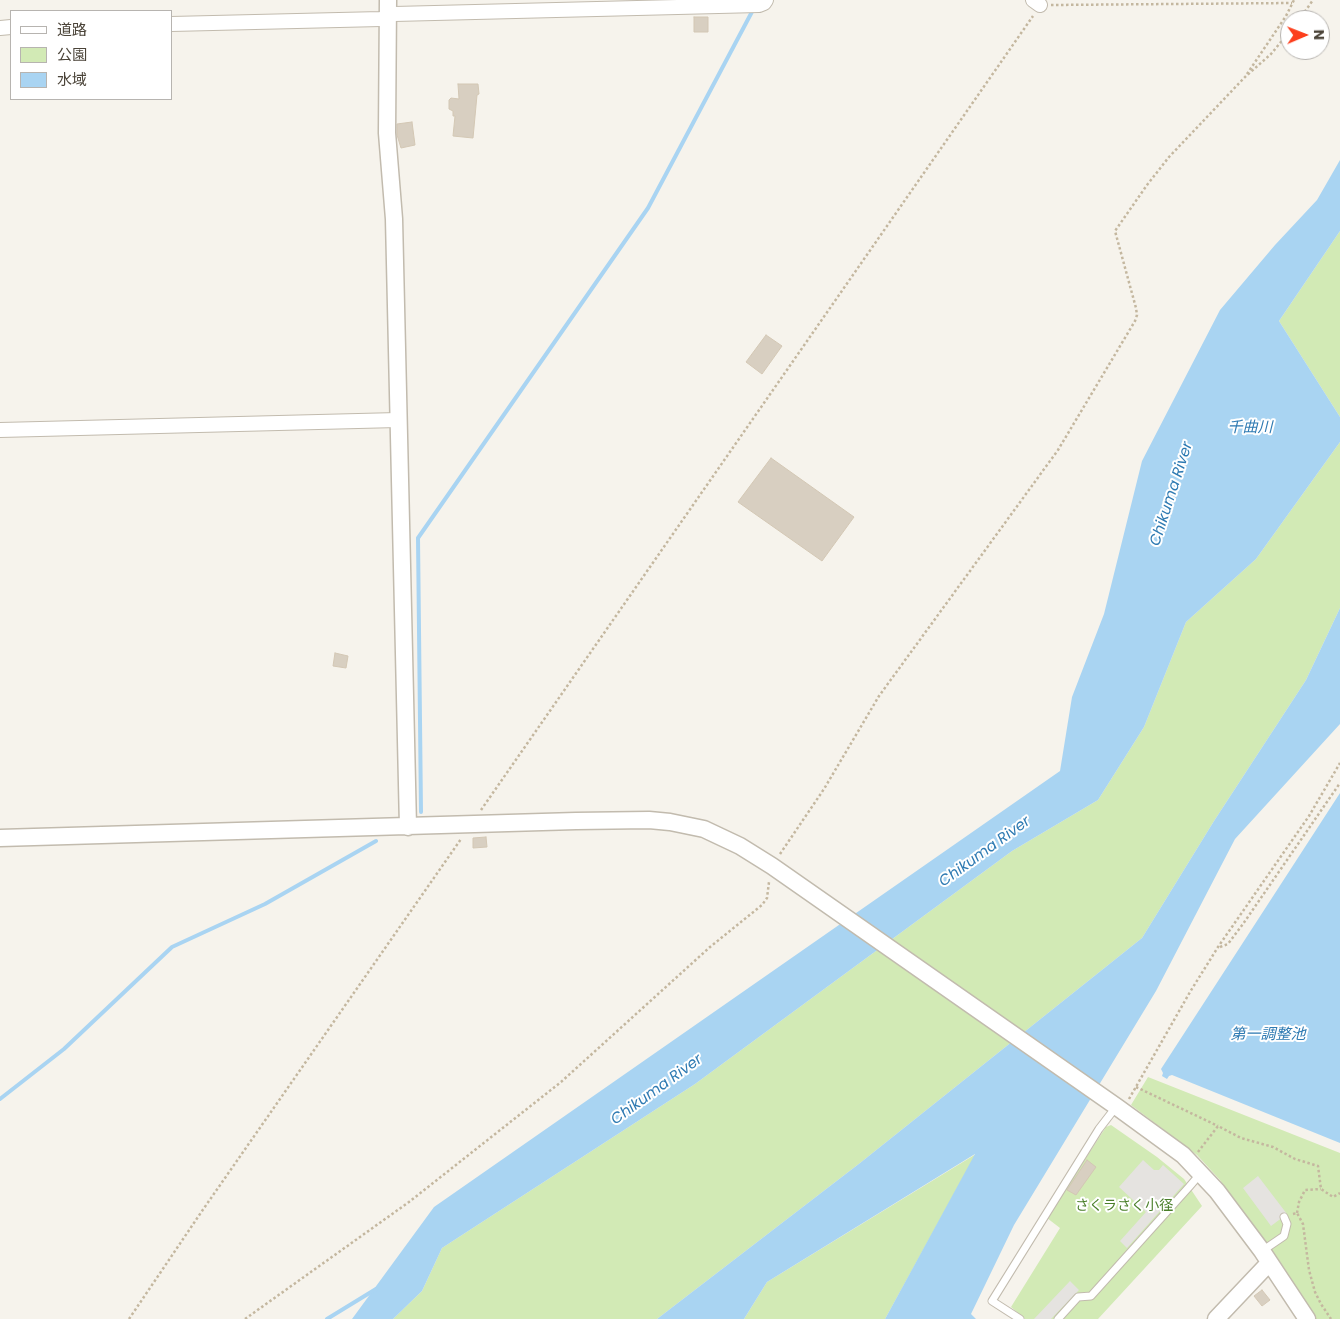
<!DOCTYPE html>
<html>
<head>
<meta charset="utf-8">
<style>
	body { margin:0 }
	#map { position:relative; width:1340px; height:1319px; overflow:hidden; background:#f6f3ec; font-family:Poppins,"Noto Sans JP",sans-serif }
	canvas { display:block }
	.legend { position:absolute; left:10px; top:10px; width:162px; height:90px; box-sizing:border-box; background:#fff; border:1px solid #b7b4b0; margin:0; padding:6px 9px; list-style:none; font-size:15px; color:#4b4439 }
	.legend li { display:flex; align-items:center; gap:10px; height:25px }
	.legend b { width:25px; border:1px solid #b7b4b0 }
	.north { position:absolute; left:1280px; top:10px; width:50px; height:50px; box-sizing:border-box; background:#fff; border:1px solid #b7b4b0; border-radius:50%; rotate:89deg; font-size:14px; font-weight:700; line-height:20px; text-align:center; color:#4b4439 }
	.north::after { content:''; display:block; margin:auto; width:18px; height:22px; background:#fc3f1d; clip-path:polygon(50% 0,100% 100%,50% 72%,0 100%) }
</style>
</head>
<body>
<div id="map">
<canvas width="1340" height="1319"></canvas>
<ul class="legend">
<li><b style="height:6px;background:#fff"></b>道路</li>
<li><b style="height:14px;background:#d2eab5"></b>公園</li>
<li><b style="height:14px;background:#a9d4f2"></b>水域</li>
</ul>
<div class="north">N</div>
</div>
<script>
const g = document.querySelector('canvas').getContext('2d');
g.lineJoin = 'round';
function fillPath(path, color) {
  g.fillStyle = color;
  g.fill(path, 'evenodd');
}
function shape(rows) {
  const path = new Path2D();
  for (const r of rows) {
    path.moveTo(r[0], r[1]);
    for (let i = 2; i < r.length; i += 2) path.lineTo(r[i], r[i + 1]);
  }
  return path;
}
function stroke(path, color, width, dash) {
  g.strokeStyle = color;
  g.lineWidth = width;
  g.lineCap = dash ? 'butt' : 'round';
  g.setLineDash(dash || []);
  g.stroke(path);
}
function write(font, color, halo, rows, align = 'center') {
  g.font = font + ' Poppins,"Noto Sans JP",sans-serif';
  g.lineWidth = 4;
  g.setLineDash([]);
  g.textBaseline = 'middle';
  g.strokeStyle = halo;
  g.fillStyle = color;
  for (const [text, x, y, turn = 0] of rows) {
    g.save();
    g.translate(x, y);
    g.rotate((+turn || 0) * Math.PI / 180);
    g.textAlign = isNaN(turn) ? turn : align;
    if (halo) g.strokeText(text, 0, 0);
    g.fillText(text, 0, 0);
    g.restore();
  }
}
const green = shape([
	[1340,231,1340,417,1279,321],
	[1340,442,1340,608,1306,680,1214,821,1142,938,860,1163,657,1319,393,1319,422,1291,442,1248,695,1084,1012,851,1098,800,1144,727,1186,622,1256,559],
	[1148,1077,1340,1153,1340,1319,1314,1319,1220,1180,1197,1155,1131,1105],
	[1111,1125,1157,1157,1184,1179,1202,1206,1098,1319,1025,1319,1011,1307,1060,1228,1047,1218,1106,1127],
	[976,1154,885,1319,744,1319,767,1282]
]);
const parking = shape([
	[1143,1160,1154,1170,1159,1170,1163,1165,1184,1184,1127,1248,1120,1241,1146,1212,1119,1187],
	[1258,1176,1287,1214,1271,1226,1243,1188],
	[1070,1281,1079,1290,1051,1319,1034,1319]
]);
const water = shape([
	[1340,160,1340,231,1279,321,1340,417,1340,442,1256,559,1186,622,1144,727,1098,800,1012,851,695,1084,442,1248,422,1291,393,1319,352,1319,434,1207,1060,771,1072,697,1104,614,1142,461,1220,310,1275,245,1317,200],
	[1340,608,1340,724,1235,839,1156,991,1014,1225,971,1314,976,1319,885,1319,975,1154,767,1282,744,1319,657,1319,860,1163,1142,938,1214,821,1306,680],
	[1340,793,1340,1143,1172,1075,1169,1076,1167,1079,1162,1076,1163,1073,1161,1069]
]);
const stream = shape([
	[421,812,418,538,648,208,754,8],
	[0,1099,64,1049,172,947,265,904,376,841],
	[327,1319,376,1289]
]);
const building = shape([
	[694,17,708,17,708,32,694,32,694,17],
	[458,84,478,84,479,94,477,95,473,138,453,136,455,116,453,116,453,111,449,109,449,100,451,98,459,99,458,84],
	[412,122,415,145,401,148,397,135,397,124,412,122],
	[766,335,782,346,762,374,746,362,766,335],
	[771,458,854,517,822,561,738,502,771,458],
	[335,653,348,656,346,668,333,666,335,653],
	[486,837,487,847,473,848,473,838,486,837],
	[1087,1160,1096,1167,1076,1195,1067,1190,1087,1160],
	[1262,1290,1270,1300,1262,1306,1254,1296,1262,1290]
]);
const path = shape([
	[1051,5,1292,3],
	[1299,20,1313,0],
	[1247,74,1286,16,1294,0],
	[481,810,1033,16],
	[780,854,824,789,879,696,1058,450,1135,321,1137,315,1136,308,1115,231,1147,185,1169,157,1245,77,1271,54,1290,31],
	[1220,947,1228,944,1243,924,1340,783],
	[1136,1087,1218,1126],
	[1129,1099,1190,992,1218,947,1309,816,1340,763],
	[1198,1152,1218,1126,1241,1138,1273,1147,1295,1159,1318,1166,1321,1189,1333,1197,1340,1193],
	[1297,1213,1299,1202,1305,1190,1321,1189],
	[1293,1214,1297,1213,1303,1224,1309,1270,1315,1292,1321,1304,1331,1319],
	[129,1319,202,1211,461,839],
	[245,1319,409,1202,561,1082,710,947,762,905,767,898,769,882]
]);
const service = shape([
	[1262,1251,1284,1236,1287,1224,1284,1217],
	[1020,1319,992,1301,1099,1129,1116,1107],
	[1058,1319,1078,1297,1091,1296,1189,1187,1201,1173]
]);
const minor = shape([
	[1033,0,1040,5],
	[171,24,381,19,394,14,759,5,764,3,766,0],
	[0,28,11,27],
	[0,430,398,420]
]);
const tertiary = shape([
	[388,0,387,133,394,219,408,827],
	[0,838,576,821,649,820,670,822,704,829,740,846,772,866,1117,1107,1183,1155,1217,1191,1262,1251,1307,1319],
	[1216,1319,1269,1263]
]);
const parkNames = [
	["さくラさく小径",1124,1206]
];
const waterNames = [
	["千曲川",1250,428],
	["Chikuma River",1172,494,-72],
	["Chikuma River",985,852,-36],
	["第一調整池",1268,1035],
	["Chikuma River",657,1090,-36]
];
fillPath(green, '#d2eab5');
fillPath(parking, '#e5e3e0');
fillPath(water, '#a9d4f2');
stroke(stream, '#a9d4f2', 4);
fillPath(building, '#d8cfc1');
stroke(building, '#d3c7b4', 1);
stroke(service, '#c2bbae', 9);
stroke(minor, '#c2bbae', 16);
stroke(tertiary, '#c2bbae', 19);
stroke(path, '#c4b79f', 2.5, [2.5, 2.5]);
stroke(service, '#fff', 7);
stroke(minor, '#fff', 14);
stroke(tertiary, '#fff', 16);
write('14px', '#4a7f2a', '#fff', parkNames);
write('italic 15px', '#2e7ab2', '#fff', waterNames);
</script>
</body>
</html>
